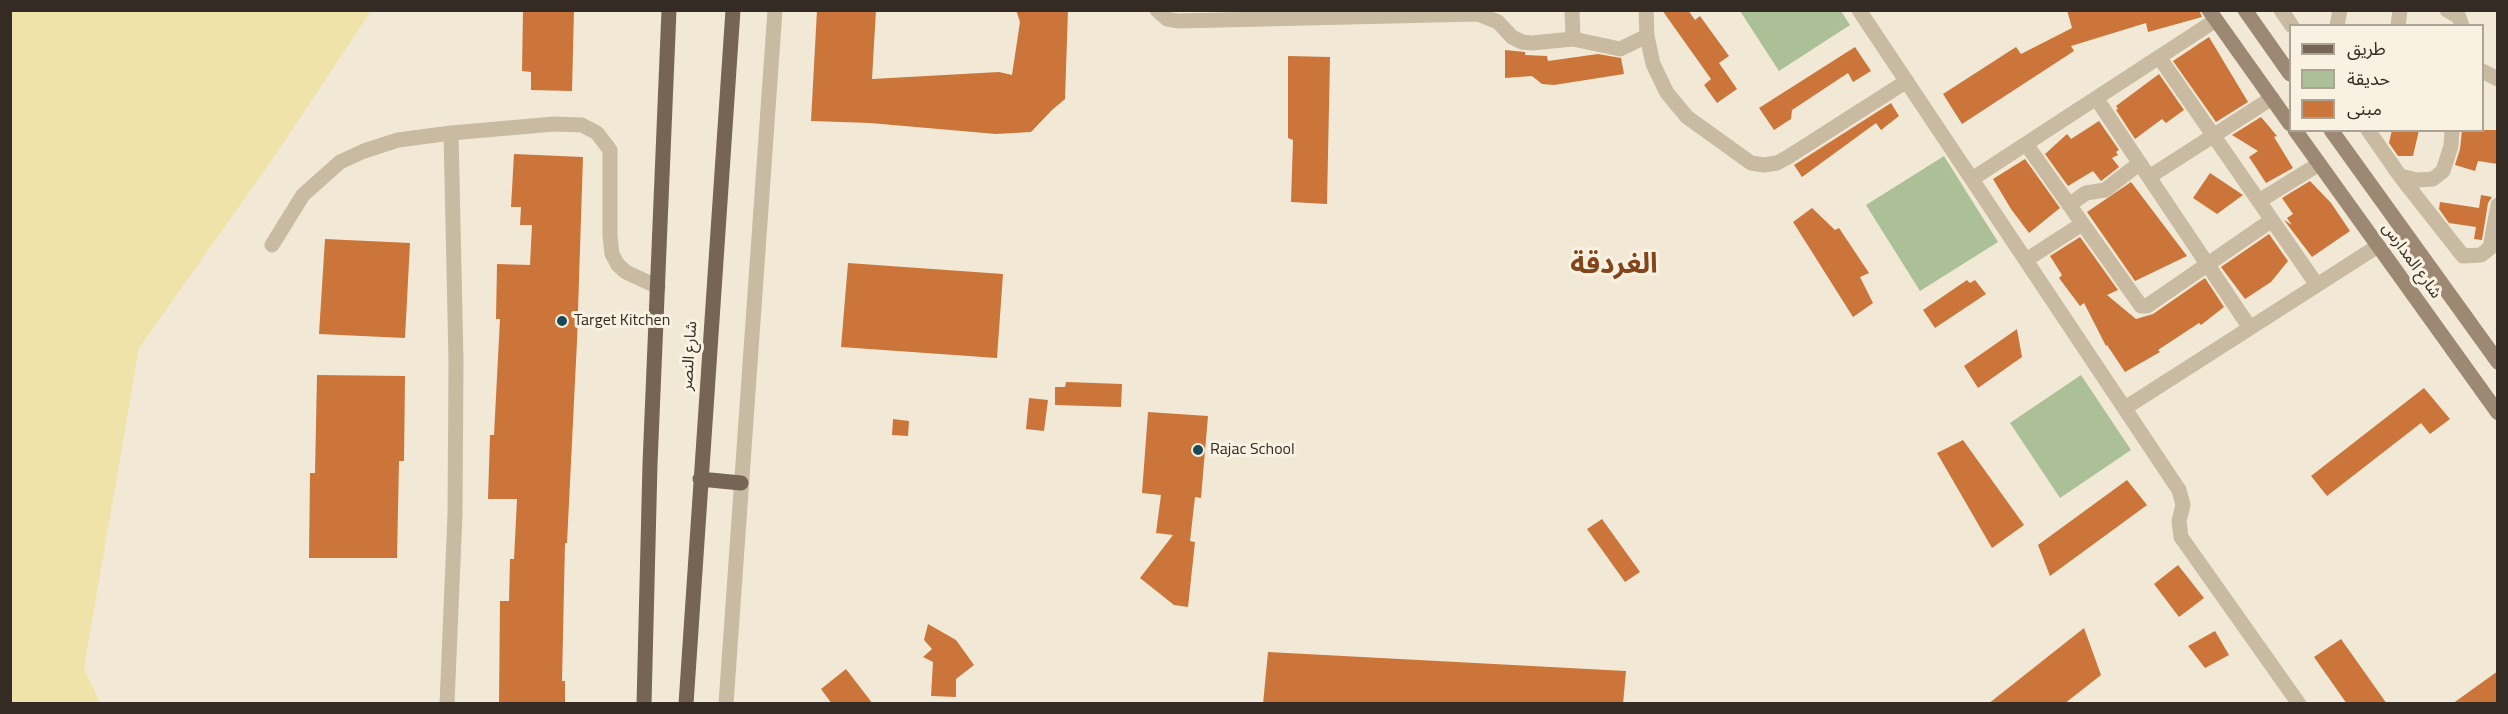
<!DOCTYPE html>
<html>
<head>
<meta charset="utf-8">
<style>
	body { margin:0 }
	#map { position:relative; width:2508px; height:714px; overflow:hidden; background:#f1e9d6; font-family:"Titillium Web","Noto Sans Arabic",sans-serif }
	canvas { display:block }
	.frame { position:absolute; inset:0; border:12px solid #342c24; pointer-events:none }
	.legend { position:absolute; left:2289px; top:24px; width:195px; height:108px; box-sizing:border-box; background:#f9f2e2; border:2px solid #aaa396; margin:0; padding:8px 10px; list-style:none; font-size:18px; color:#342c24 }
	.legend li { display:flex; align-items:center; gap:12px; height:30px }
	.legend b { width:30px; border:2px solid #aaa396 }
</style>
</head>
<body>
<div id="map">
<canvas width="2508" height="714"></canvas>
<div class="frame"></div>
<ul class="legend">
<li><b style="height:8px;background:#766555"></b>طريق</li>
<li><b style="height:16px;background:#abc096"></b>حديقة</li>
<li><b style="height:16px;background:#cb753a"></b>مبنى</li>
</ul>
</div>
<script>
const g = document.querySelector('canvas').getContext('2d');
g.lineJoin = 'round';
function fillPath(path, color) {
  g.fillStyle = color;
  g.fill(path, 'evenodd');
}
function shape(rows) {
  const path = new Path2D();
  for (const r of rows) {
    path.moveTo(r[0], r[1]);
    for (let i = 2; i < r.length; i += 2) path.lineTo(r[i], r[i + 1]);
  }
  return path;
}
function stroke(path, color, width, dash) {
  g.strokeStyle = color;
  g.lineWidth = width;
  g.lineCap = dash ? 'butt' : 'round';
  g.setLineDash(dash || []);
  g.stroke(path);
}
function write(font, color, halo, rows, align = 'center') {
  g.font = font + ' "Titillium Web","Noto Sans Arabic",sans-serif';
  g.lineWidth = 6;
  g.setLineDash([]);
  g.textBaseline = 'middle';
  g.strokeStyle = halo;
  g.fillStyle = color;
  for (const [text, x, y, turn = 0] of rows) {
    g.save();
    g.translate(x, y);
    g.rotate((+turn || 0) * Math.PI / 180);
    g.textAlign = isNaN(turn) ? turn : align;
    if (halo) g.strokeText(text, 0, 0);
    g.fillText(text, 0, 0);
    g.restore();
  }
}
const green = shape([
	[1740,11,1841,11,1850,25,1779,71],
	[1944,156,1998,242,1920,291,1866,205],
	[2081,375,2131,450,2060,498,2010,423]
]);
const sand = shape([
	[10,11,371,11,274,157,139,348,84,668,100,703,11,703]
]);
const building = shape([
	[523,10,574,10,572,91,531,90,531,72,522,71],
	[817,10,876,10,872,79,999,72,1012,75,1020,22,1016,10,1068,10,1065,99,1052,110,1031,132,996,134,870,123,811,121],
	[1662,10,1688,10,1695,20,1700,16,1729,56,1719,63,1737,89,1717,103,1704,85,1711,79],
	[2067,10,2199,10,2202,17,2148,32,2146,23,2071,46,2074,51,1962,124,1943,94,2016,47,2021,54,2072,28],
	[2209,37,2248,102,2216,122,2173,61],
	[1855,47,1871,71,1853,82,1848,73,1792,110,1791,119,1774,130,1759,108],
	[1505,50,1525,52,1525,55,1547,56,1548,61,1598,54,1621,58,1624,74,1554,85,1542,84,1532,76,1505,78],
	[1288,56,1330,57,1327,204,1291,202,1293,140,1288,138],
	[2159,74,2184,110,2166,123,2162,119,2135,139,2116,110,2118,109,2116,106],
	[1891,103,1899,116,1881,130,1876,123,1802,177,1794,165],
	[2261,117,2277,136,2274,137,2293,168,2266,183,2249,157,2258,151,2232,135],
	[2099,121,2119,150,2116,152,2118,155,2112,158,2119,167,2101,181,2093,171,2068,186,2045,154,2067,134,2071,139],
	[2392,130,2419,130,2413,156,2398,156,2389,143],
	[2462,130,2498,130,2498,164,2478,161,2475,171,2455,165,2460,149],
	[514,154,583,157,577,341,567,543,565,543,562,681,565,681,565,704,499,704,500,601,509,601,510,559,514,559,517,499,488,499,490,435,494,435,500,319,496,319,497,264,530,265,532,225,520,225,521,207,511,207],
	[2025,159,2060,208,2029,233,2011,209,1993,179],
	[2210,173,2243,195,2217,214,2193,198],
	[2310,181,2331,203,2350,231,2312,257,2284,220,2292,225,2287,218,2293,214,2282,198],
	[2131,182,2187,256,2135,281,2087,212],
	[2481,195,2492,197,2488,203,2482,240,2474,239,2476,227,2449,223,2439,209,2440,202,2479,208],
	[1812,208,1835,230,1839,228,1869,273,1860,277,1873,303,1853,317,1793,222],
	[2269,234,2288,261,2271,282,2245,299,2221,267],
	[2080,237,2118,290,2107,295,2136,319,2153,314,2205,278,2224,307,2201,325,2199,323,2158,350,2160,352,2125,372,2107,345,2106,346,2084,303,2080,306,2059,278,2062,275,2050,256],
	[325,239,410,243,405,338,319,334],
	[848,263,1003,274,997,358,841,347],
	[1967,280,1970,283,1975,280,1986,294,1935,328,1923,310],
	[2017,329,2022,357,1978,388,1964,366],
	[317,375,405,376,404,461,399,461,397,558,309,558,310,473,315,473],
	[1066,382,1122,384,1121,407,1055,405,1055,387,1065,387],
	[2424,388,2450,419,2430,434,2421,423,2327,496,2311,476],
	[1029,398,1048,400,1044,431,1026,429],
	[1148,412,1208,416,1201,498,1195,497,1190,541,1195,542,1188,607,1174,605,1140,578,1173,535,1156,533,1161,495,1142,493],
	[893,419,909,421,908,436,892,435],
	[1963,440,2024,525,1992,548,1937,453],
	[2127,480,2147,505,2050,576,2038,545],
	[1602,519,1640,572,1625,582,1587,529],
	[2178,565,2204,598,2179,617,2154,584],
	[928,624,956,640,974,665,956,679,956,697,931,696,933,662,923,657,932,649,924,640],
	[2084,628,2101,675,2064,704,1988,704],
	[2215,631,2229,655,2205,668,2188,646],
	[2341,639,2387,704,2347,704,2314,657],
	[1268,652,1626,671,1623,704,1263,704],
	[846,669,873,704,832,704,821,689],
	[2498,671,2498,704,2452,704]
]);
const street = shape([
	[1157,10,1167,19,1177,21,1478,14,1498,22,1512,37,1522,42,1532,43,1573,39,1620,49,1647,36],
	[1572,10,1573,39],
	[1646,10,1647,36,1653,64,1667,93,1687,117,1751,163,1764,165,1777,163,1788,157,1907,81],
	[1859,10,2179,490,2183,505,2179,521,2181,537,2299,704],
	[2281,10,2292,26],
	[2447,10,2459,17,2462,26],
	[2337,26,2340,10],
	[2398,26,2400,10],
	[2159,57,2317,285],
	[2482,71,2498,79],
	[2096,98,2250,328],
	[2368,130,2400,176,2463,256,2481,255,2490,248,2498,205],
	[2026,144,2141,306,2147,306,2272,220],
	[2400,176,2417,180,2433,179,2443,171,2451,146,2452,130],
	[2149,177,2272,98],
	[1972,179,2216,20],
	[2259,201,2319,164],
	[2069,205,2086,193,2105,190,2140,163],
	[272,245,303,195,340,162,364,151,398,140,451,133,554,124,582,125,597,133,610,150,610,236,612,254,618,265,626,272,658,287],
	[2026,260,2082,224],
	[2125,408,2378,246],
	[447,704,455,514,456,361,451,133],
	[726,704,775,10]
]);
const secondary = shape([
	[2209,10,2290,124],
	[2245,10,2290,74],
	[2295,130,2498,413],
	[2331,130,2498,362]
]);
const primary = shape([
	[700,479,741,483],
	[644,704,650,464,669,10],
	[686,704,733,10]
]);
const markers = [
	[562,321,6,"#194856"],
	[1198,450,6,"#194856"]
];
const streetNames = [
	["شارع المدارس",2411,261,54],
	["شارع النصر",690,356,-86]
];
const poiNames = [
	["Target Kitchen",574,321],
	["Rajac School",1210,450]
];
const townNames = [
	["الغردقة",1614,266]
];
fillPath(green, '#abc096');
fillPath(sand, '#efe3aa');
fillPath(building, '#cb753a');
stroke(street, '#c9baa2', 15);
stroke(secondary, '#9d8973', 15);
stroke(primary, '#766555', 15);
for (const [x, y, r, color] of markers) {
  const dot = new Path2D();
  dot.arc(x, y, r, 0, 2 * Math.PI);
  g.fillStyle = color;
  g.fill(dot);
  stroke(dot, '#f9f2e2', 2);
}
write('16px', '#342c24', '#f9f2e2', streetNames);
write('16px', '#342c24', '#f9f2e2', poiNames, 'left');
write('bold 28px', '#85451b', '#f9f2e2', townNames);
</script>
</body>
</html>
